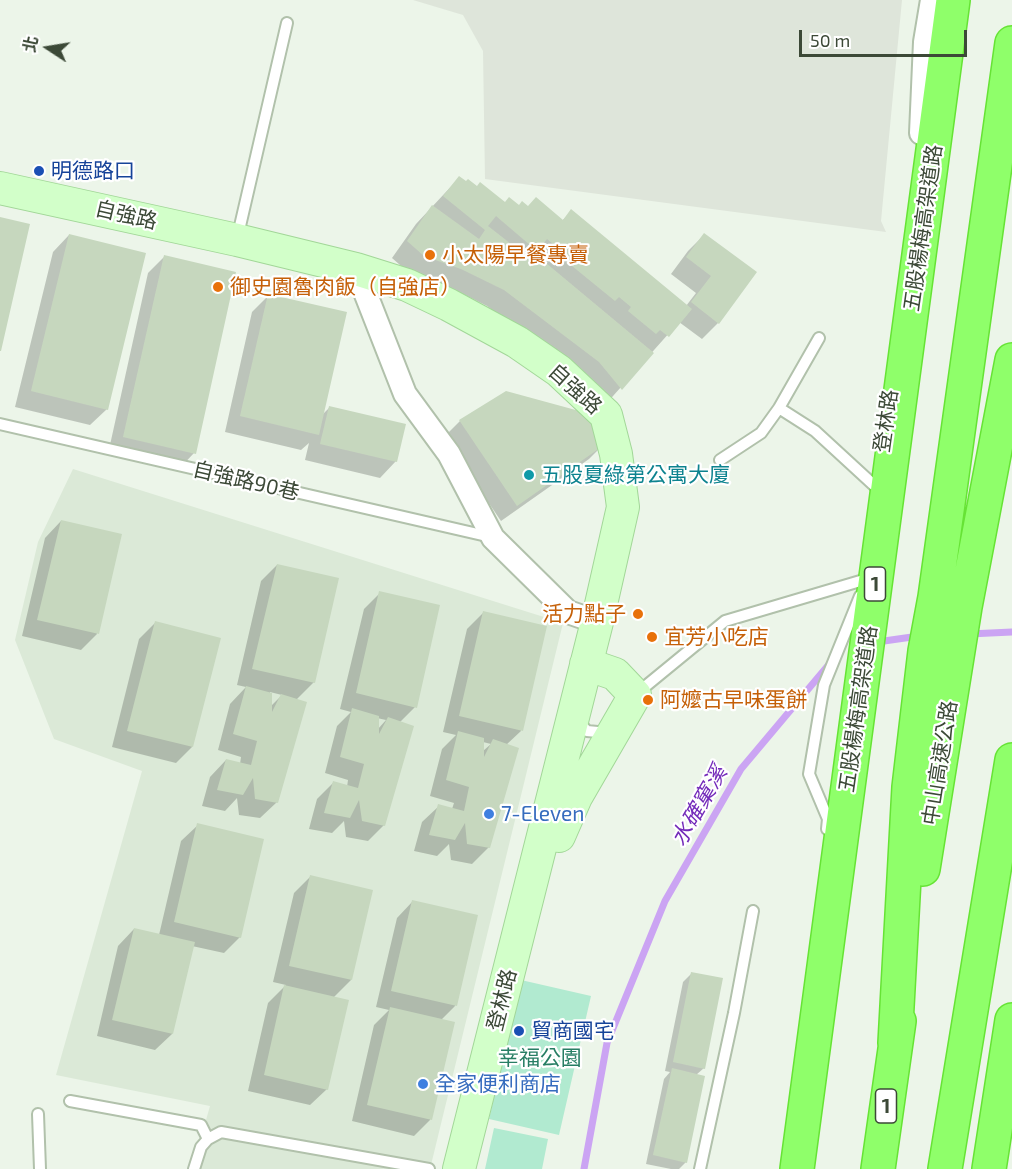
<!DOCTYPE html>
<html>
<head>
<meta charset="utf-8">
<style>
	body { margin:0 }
	#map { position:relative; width:1012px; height:1169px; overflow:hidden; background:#ecf5e9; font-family:"Exo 2","Noto Sans TC",sans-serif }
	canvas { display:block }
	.north { position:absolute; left:18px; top:18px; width:60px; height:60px; -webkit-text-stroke:4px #fff; paint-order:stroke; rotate:282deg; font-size:16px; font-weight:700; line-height:24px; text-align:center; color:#3c4937 }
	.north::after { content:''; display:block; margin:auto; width:21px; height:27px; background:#3c4937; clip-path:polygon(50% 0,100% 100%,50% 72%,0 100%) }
	.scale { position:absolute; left:799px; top:30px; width:168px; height:27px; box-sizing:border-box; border:3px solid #3c4937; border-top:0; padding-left:8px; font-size:18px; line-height:21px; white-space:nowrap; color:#3c4937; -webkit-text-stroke:4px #fff; paint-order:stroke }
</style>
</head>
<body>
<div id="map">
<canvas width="1012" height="1169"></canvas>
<div class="north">北</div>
<div class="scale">50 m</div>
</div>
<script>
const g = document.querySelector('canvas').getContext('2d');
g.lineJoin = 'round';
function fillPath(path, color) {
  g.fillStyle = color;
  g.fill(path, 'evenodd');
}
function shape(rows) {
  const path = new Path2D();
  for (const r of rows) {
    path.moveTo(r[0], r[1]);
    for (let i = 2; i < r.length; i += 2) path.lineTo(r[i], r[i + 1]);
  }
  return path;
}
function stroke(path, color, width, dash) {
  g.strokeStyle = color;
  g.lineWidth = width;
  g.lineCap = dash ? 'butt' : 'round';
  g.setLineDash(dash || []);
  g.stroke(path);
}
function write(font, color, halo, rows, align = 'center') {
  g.font = font + ' "Exo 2","Noto Sans TC",sans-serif';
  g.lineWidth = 4.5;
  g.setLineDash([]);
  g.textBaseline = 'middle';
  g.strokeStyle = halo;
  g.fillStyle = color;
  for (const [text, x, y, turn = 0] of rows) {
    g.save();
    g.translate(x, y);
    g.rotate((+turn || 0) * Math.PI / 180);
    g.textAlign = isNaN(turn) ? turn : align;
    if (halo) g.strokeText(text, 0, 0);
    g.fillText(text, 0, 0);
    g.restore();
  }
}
const residential = shape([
	[73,469,563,623,430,1169,192,1169,210,1106,56,1075,142,771,54,739,15,640,38,542]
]);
const industrial = shape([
	[413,0,902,0,881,221,886,232,485,179,483,51,463,15]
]);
const green = shape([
	[521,980,591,996,559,1135,489,1119],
	[494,1128,548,1139,542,1169,485,1169]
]);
const shadow = shape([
	[459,178,504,204,528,207,562,221,571,211,686,306,696,293,671,274,688,251,704,235,755,273,718,323,702,339,679,322,605,405,582,378,487,306,445,285,408,272,392,258,416,224],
	[69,235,107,409,90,425,15,407,53,252],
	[164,257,194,453,178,470,108,454,148,273],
	[269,295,322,415,329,408,396,461,380,478,305,460,309,443,301,450,225,432,252,312],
	[460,421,605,443,589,459,501,521,444,437],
	[61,521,97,634,81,650,22,636,45,538],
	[277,565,314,682,296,700,277,802,260,818,239,815,237,798,225,811,202,806,210,777,226,760,240,764,241,757,218,750,230,704,246,687,237,685,261,581],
	[270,692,282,695,271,706,270,698],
	[380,593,415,707,400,722,384,825,368,841,346,837,344,821,332,833,309,829,317,799,333,783,347,787,348,780,325,773,337,726,351,712,340,709,364,609],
	[377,718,386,720,378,729],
	[483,613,521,731,506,745,489,847,472,864,451,860,449,844,437,856,414,851,422,822,439,806,452,809,454,803,430,796,442,749,456,735,443,732,467,629],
	[483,742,491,744,483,751],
	[155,623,192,747,176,763,112,747,139,639],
	[198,825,240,937,224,953,192,946,172,1034,155,1050,97,1036,118,946,134,929,159,935,181,841],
	[310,877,351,980,333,998,327,1089,310,1105,248,1091,268,1003,286,985,273,982,294,893],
	[413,901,476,916,455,1006,441,1020,453,1023,430,1120,414,1136,352,1121,374,1025,389,1010,376,1007,397,918],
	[691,974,704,1068,696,1075,686,1162,679,1169,671,1169,646,1164,664,1079,670,1072,665,1071,683,982]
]);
const stream = shape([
	[969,634,1012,632],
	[877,642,919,636],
	[584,1169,607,1043,665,901,741,769,831,662]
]);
const building = shape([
	[459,176,466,181,468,179,477,186,480,182,505,202,509,197,519,205,522,201,528,206,536,197,563,220,571,209,692,309,669,337,660,330,656,334,628,311,631,307,619,297,615,301,550,248,553,244,547,239,537,251,496,216,488,226,529,258,534,253,654,353,622,390,599,362,504,290,461,269,424,256,407,241,432,205,479,239,485,230,443,196],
	[0,217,30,224,1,351,0,351],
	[704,233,757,272,719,324,691,302,711,276,686,257],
	[69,234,146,253,108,410,31,391],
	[164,255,236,272,196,454,123,437],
	[268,294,347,312,319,435,240,416],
	[506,391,583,412,607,443,517,506,459,420],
	[329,406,406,424,397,462,320,444],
	[61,520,122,534,99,634,37,620],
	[277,564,339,578,315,683,252,669],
	[379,591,440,605,417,708,356,693],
	[483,611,547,626,523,731,459,716],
	[155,621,221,638,193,747,127,731],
	[246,686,272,693,272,712,281,694,307,702,278,803,255,799,253,778,243,795,217,790,226,759,251,765,257,741,233,734],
	[352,708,379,716,379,734,388,717,414,726,385,826,362,821,359,800,350,818,324,813,333,781,358,788,364,764,340,757],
	[458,731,484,738,484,757,493,739,519,748,490,848,467,844,465,823,455,840,429,835,438,804,464,811,469,787,446,780],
	[197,823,264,839,241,938,174,922],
	[310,875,373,890,352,980,289,966],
	[412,900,478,915,457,1006,391,991],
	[134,928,195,942,173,1034,112,1020],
	[691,972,723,978,705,1069,673,1062],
	[284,985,349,1000,328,1090,264,1075],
	[390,1007,455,1022,432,1120,367,1105],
	[672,1068,705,1076,687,1163,653,1155]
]);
const lane = shape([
	[237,239,287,23],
	[779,408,815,431,877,488],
	[0,424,491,537],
	[720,460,761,433,779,408,819,338],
	[636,694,725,621,867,579],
	[578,721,587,731,608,733],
	[827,829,828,819,809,774,824,685,860,596],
	[70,1101,201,1125,208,1139],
	[38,1114,40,1169],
	[194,1169,201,1147,208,1139,221,1132,429,1169],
	[700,1169,734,1013,753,911]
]);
const street = shape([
	[921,133,925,42,932,0],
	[356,269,405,394,449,454,493,538,568,612,597,622]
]);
const secondary = shape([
	[0,188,237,240,356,269,407,285,449,305,517,342,559,371,606,415,616,454,623,507,597,622,459,1169],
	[559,836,576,797,635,695,615,674,586,664]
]);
const highway = shape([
	[923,869,965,607,1012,360],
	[895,1043,909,787,925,651,935,597,1012,43],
	[797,1169,953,0],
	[878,1169,899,1021],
	[945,1169,1012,760],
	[989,1169,1012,1020]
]);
const markers = [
	[39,171,6,"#1a4fb4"],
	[430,255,6,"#e8710a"],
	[218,287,6,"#e8710a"],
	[529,475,6,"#0f9aa8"],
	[638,614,6,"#e8710a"],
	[652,637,6,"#e8710a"],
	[648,700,6,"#e8710a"],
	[489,814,6,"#3f7fe0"],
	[519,1031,6,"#1a4fb4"],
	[423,1084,6,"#3f7fe0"]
];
const shields = [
	[875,584,21],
	[886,1106,21]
];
const shieldNames = [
	["1",875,584],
	["1",886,1106]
];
const transitNames = [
	["明德路口",51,171],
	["貿商國宅",531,1031]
];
const streetNames = [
	["自強路",126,215,13],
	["五股楊梅高架道路",923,228,-82],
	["自強路",575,389,42],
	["登林路",886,421,-82],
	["自強路90巷",246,481,13],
	["五股楊梅高架道路",858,709,-82],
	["中山高速公路",940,763,-81],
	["登林路",502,1000,-76]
];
const foodNames = [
	["小太陽早餐專賣",442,255],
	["御史園魯肉飯（自強店）",230,287],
	["活力點子",626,614,"right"],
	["宜芳小吃店",664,637],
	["阿嬤古早味蛋餅",660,700]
];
const cultureNames = [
	["五股夏綠第公寓大廈",541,475]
];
const shopNames = [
	["7-Eleven",501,814],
	["全家便利商店",435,1084]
];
const parkNames = [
	["幸福公園",540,1058]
];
const waterNames = [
	["水確窠溪",699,806,-60]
];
fillPath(residential, '#dbe9d7');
fillPath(industrial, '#dee5da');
fillPath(green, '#b1ead0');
fillPath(shadow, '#0003');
stroke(stream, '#cba4f3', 7);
fillPath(building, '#c6d7be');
stroke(lane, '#b1c1ab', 14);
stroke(street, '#b1c1ab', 26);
stroke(secondary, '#a2d798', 34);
stroke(highway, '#66e335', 36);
stroke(lane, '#fff', 10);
stroke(street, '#fff', 22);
stroke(secondary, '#d2ffc9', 32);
stroke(highway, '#8fff6a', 33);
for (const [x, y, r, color] of markers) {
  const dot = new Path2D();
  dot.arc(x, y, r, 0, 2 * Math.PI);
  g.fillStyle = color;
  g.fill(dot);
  stroke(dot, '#fff', 2);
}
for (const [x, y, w] of shields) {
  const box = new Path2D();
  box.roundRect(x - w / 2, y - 17, w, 34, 4.5);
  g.fillStyle = '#fff';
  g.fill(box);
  stroke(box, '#3c4937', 1.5);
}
write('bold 20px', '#3c4937', null, shieldNames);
write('21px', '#164399', '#fff', transitNames, 'left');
write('21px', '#3c4937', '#fff', streetNames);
write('21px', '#c56008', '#fff', foodNames, 'left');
write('21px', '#0d838f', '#fff', cultureNames, 'left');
write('21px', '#366cbe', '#fff', shopNames, 'left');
write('21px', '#277e64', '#fff', parkNames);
write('italic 22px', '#742bba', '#fff', waterNames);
</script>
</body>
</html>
